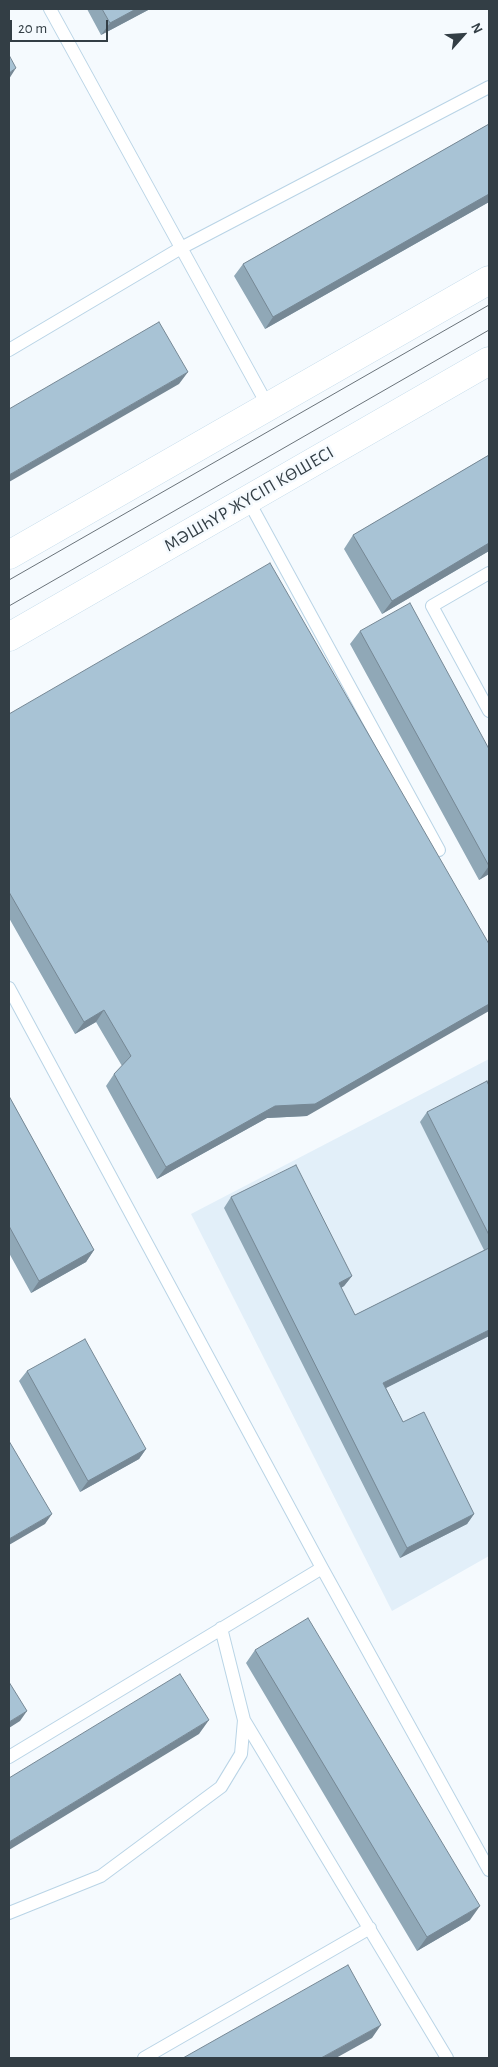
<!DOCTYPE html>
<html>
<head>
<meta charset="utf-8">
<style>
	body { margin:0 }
	#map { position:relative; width:498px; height:2067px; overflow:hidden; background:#f5fafe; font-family:"Alegreya Sans",sans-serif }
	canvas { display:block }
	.frame { position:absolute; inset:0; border:10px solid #333e45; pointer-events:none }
	.north { position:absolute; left:438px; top:10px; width:50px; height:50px; -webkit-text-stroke:4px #f5fafe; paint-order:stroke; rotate:64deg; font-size:14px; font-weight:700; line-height:20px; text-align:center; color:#333e45 }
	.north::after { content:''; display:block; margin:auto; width:18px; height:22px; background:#333e45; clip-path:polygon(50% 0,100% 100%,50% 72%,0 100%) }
	.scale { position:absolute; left:10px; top:20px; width:98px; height:22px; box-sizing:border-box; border:2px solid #333e45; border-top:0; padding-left:6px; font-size:15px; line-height:18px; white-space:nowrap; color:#333e45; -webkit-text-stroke:4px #f5fafe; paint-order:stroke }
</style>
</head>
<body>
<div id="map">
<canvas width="498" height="2067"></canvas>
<div class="frame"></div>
<div class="north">N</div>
<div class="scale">20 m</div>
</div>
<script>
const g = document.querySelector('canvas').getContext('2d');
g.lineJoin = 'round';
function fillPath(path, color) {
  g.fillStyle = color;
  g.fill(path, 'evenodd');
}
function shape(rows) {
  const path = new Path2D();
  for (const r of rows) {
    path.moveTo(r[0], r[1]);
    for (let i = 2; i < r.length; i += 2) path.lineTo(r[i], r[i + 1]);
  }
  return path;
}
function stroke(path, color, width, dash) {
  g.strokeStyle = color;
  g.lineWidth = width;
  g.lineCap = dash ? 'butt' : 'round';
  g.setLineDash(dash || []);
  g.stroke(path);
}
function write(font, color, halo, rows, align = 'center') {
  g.font = font + ' "Alegreya Sans",sans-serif';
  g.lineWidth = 5;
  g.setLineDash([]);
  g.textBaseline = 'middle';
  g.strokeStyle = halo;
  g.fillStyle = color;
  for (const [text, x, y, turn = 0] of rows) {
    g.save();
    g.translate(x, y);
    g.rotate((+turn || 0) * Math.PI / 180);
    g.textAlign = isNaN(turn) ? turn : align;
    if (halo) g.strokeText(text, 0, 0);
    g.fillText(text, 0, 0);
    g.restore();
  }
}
const built = shape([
	[489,1059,489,1556,392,1611,191,1214]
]);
const lane = shape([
	[50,9,268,406],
	[9,350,181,248,489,87],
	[248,500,439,850],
	[489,573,432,606,489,711],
	[9,988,322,1568,489,1870],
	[244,1720,447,2058],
	[9,1757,322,1568],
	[9,1913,101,1876,221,1787,241,1754,244,1720,221,1628],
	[144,2058,370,1928]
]);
const secondary = shape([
	[9,555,489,280],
	[9,637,489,361]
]);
const tram = shape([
	[9,580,489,305],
	[9,606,489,330]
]);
const wall = shape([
	[87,9,150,9,101,35],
	[489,124,489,202,265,329,234,276,243,264],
	[489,455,489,551,382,614,344,549,353,535],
	[360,631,489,749,489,874,479,880,350,644],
	[9,714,307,1116,267,1118,157,1179,106,1086,114,1074,122,1066,96,1022,75,1034,9,918],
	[489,1086,489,1336,386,1388,403,1422,474,1514,467,1524,400,1558,224,1208,231,1197,352,1276,344,1286,341,1288,355,1315,484,1250,420,1122,427,1112],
	[9,1096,94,1250,86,1262,31,1293,9,1253],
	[27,1371,146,1449,139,1459,80,1492,19,1381],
	[255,1650,470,1920,417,1951,246,1663]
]);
const shadedWall = shape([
	[136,9,150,9,101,35,110,23],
	[16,68,9,79,9,73],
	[489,194,489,202,265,329,273,317],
	[188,372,179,384,9,482,9,475],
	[489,543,489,551,382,614,392,601],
	[489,866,489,874,479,880],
	[489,1004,489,1011,307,1116,267,1118,157,1179,166,1167,275,1106],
	[104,1010,96,1022,75,1034,84,1022],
	[94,1250,86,1262,31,1293,39,1281],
	[352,1276,344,1286,332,1293,339,1283],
	[489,1330,489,1336,376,1393,383,1383],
	[146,1449,139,1459,80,1492,88,1481],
	[52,1514,45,1524,9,1545,9,1539],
	[474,1514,467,1524,400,1558,407,1548],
	[27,1711,20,1721,9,1728,9,1722],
	[209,1720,199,1734,9,1850,9,1842],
	[480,1906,470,1920,417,1951,427,1937],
	[381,2025,372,2038,336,2058,321,2058]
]);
const building = shape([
	[102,9,136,9,110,23,102,9],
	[9,55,16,68,9,73,9,55],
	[489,124,489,194,273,317,243,264,489,124],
	[159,322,188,372,9,475,9,409,159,322],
	[489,455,489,543,392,601,353,535,489,455],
	[270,563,489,944,489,1004,315,1104,275,1106,166,1167,114,1074,131,1056,104,1010,84,1022,9,892,9,714,270,563],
	[410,603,489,749,489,866,360,631,410,603],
	[487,1081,489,1086,489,1235,427,1112,487,1081],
	[9,1096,94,1250,39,1281,9,1226,9,1096],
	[296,1165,352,1276,339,1283,355,1315,489,1248,489,1330,383,1383,403,1422,424,1412,474,1514,407,1548,231,1197,296,1165],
	[85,1339,146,1449,88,1481,27,1371,85,1339],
	[9,1441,52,1514,9,1539,9,1441],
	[308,1618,480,1906,427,1937,255,1650,308,1618],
	[180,1674,209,1720,9,1842,9,1778,180,1674],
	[9,1682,27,1711,9,1722,9,1682],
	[348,1965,381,2025,321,2058,183,2058,348,1965]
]);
const streetNames = [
	["МӘШҺҮР ЖҮСІП КӨШЕСІ",249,499,-30]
];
fillPath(built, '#e2eff9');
stroke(lane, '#b9d4e6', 14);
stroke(secondary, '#b9d4e6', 29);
stroke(lane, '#fff', 12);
stroke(secondary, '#fff', 28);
stroke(tram, '#6a737a', 1);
fillPath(wall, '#90a8b7');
fillPath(shadedWall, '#768895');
fillPath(building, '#a8c3d5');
stroke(building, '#768895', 1);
write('18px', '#333e45', '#f5fafe', streetNames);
</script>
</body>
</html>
